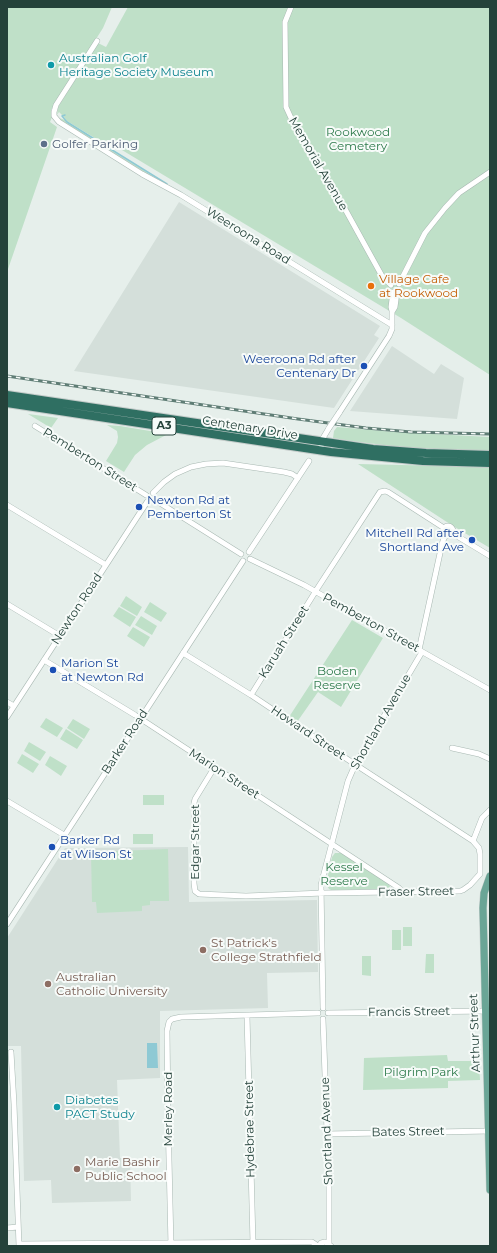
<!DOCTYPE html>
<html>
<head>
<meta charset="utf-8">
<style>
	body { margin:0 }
	#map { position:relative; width:497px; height:1253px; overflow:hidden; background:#e6efeb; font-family:Montserrat,sans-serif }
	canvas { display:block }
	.frame { position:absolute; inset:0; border:8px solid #24423a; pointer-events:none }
</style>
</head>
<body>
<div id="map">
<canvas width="497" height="1253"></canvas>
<div class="frame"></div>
</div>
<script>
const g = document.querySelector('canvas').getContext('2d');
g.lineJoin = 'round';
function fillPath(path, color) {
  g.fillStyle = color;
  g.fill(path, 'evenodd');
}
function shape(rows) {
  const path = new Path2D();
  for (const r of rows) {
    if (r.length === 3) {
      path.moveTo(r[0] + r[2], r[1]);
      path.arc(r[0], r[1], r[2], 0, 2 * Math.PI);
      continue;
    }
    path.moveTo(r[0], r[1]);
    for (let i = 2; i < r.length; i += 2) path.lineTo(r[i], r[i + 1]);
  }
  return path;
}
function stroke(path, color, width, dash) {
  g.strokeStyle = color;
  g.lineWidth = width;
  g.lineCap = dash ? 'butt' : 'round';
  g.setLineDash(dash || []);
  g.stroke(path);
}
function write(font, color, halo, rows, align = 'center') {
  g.font = font + ' Montserrat,sans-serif';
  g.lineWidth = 4;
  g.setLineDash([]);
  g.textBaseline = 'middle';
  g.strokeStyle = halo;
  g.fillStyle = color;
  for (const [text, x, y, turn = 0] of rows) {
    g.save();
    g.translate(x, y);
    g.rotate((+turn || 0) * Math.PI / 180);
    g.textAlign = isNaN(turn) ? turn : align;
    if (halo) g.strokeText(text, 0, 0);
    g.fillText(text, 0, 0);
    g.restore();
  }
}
const built = shape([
	[179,202,380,326,374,335,379,338,334,408,74,371],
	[392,346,434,374,441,364,464,378,457,419,350,411],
	[188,847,189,902,317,900,318,972,267,973,268,1008,160,1011,160,1078,117,1080,120,1158,130,1158,131,1201,52,1203,51,1180,24,1181,21,1046,7,1046,7,938,65,848]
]);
const green = shape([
	[7,7,112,7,103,28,51,110,52,117,50,122,57,127,7,272],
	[128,7,490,7,490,375,401,318,107,141,103,143,67,121,63,116,65,115,64,115,63,116,59,112,57,115,58,107,98,43,106,47],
	[59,118,65,120,102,144,103,146,106,147,142,169,160,181,160,182,62,121],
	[28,414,58,418,51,428],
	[107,425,120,426,168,434,147,445,135,455,124,472,106,461,117,443,118,437,117,431],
	[337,427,394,432,490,437,490,451,407,448,352,441,333,438,334,431],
	[358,464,490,467,490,548,453,526],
	[126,596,142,607,137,616,120,606],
	[150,602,167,613,161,622,144,612],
	[119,607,136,617,130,627,113,616],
	[141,616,157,626,152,635,135,625],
	[352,620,383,638,341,707,318,692,297,722,289,717],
	[133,627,150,637,144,647,127,636],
	[46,718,63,728,57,737,40,727],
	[73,719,90,729,84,739,67,728],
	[66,729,83,740,77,749,60,739],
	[29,742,46,752,40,761,24,751],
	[22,754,39,764,33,773,17,763],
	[50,756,67,766,61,776,45,765],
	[143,795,164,795,164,805,143,805],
	[133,834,153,834,153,844,133,844],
	[168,849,169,901,150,901,150,905,142,906,142,911,97,913,96,902,92,902,91,852],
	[335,853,343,853,389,884,390,887,387,889,331,890,329,889,326,884,332,857],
	[403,927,412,927,412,946,403,946],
	[392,930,401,930,401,950,392,950],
	[426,954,434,954,434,973,425,973],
	[362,956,371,956,371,976,362,975],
	[447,1055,448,1061,479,1061,480,1080,448,1081,448,1088,363,1090,364,1058]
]);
const water = shape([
	[147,1043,157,1043,158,1068,147,1068]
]);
const stream = shape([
	[65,115,62,116,67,122,167,184]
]);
const minor = shape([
	[291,7,285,22,286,107,297,131,345,209,382,276,391,285],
	[97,41,56,105,54,112,54,116,59,122,142,174,181,195,392,325],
	[399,284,425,233,445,208,459,193,490,172],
	[392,311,391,307,393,292],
	[339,413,389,336,392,329,392,312,395,307,397,292],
	[35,426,146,495],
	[320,451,323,438,329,428],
	[153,493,164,482,175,474,191,467,206,464,223,463,284,472,292,474,298,478],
	[155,500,241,554],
	[7,505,106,565],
	[448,531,5],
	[452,533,490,556],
	[249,552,309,461],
	[250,559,304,585,490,690],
	[7,604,60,636],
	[419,650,442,544,445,535],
	[183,653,251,695,353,763,473,841,479,848,480,854,480,874,470,885,463,890,460,891,324,893,246,896,199,894,195,891,194,883,194,803,195,799,214,768],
	[44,660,135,715,399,888,403,892],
	[251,695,317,589,380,492,385,491,388,492,444,528],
	[7,702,14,706],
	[7,717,147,502],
	[452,748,479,754,490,759],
	[7,801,64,835],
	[473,841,482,818,490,810],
	[7,924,243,561],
	[323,1008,321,885,348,781,355,765,422,652],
	[328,1013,490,1011],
	[247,1016,253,1243],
	[323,1019,329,1188,329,1243],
	[11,1052,14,1104,19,1246],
	[327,1134,490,1131],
	[7,1228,18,1227],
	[19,1244,308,1242,312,1242,318,1246],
	[171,1246,168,1116,167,1031,169,1022,172,1019,181,1017,318,1013],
	[319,1246,321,1243,325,1242,331,1246]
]);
const major = shape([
	[490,876,484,893,483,908,490,1190]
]);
const highway = shape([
	[7,395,373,449,426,453,490,455],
	[7,403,331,452,423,461,490,463]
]);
const rail = shape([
	[7,376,298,419,366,428,411,432,490,434]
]);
const minorBridge = shape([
	[329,428,339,413]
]);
const markers = [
	[51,65,4,"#0f9aa8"],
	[44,144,4,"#5c6f8a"],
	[371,286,4,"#e8710a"],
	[364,366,4,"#1a4fb4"],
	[139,507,4,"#1a4fb4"],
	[472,540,4,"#1a4fb4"],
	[53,670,4,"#1a4fb4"],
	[52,847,4,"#1a4fb4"],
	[203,950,4,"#8d6e63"],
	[48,984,4,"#8d6e63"],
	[57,1107,4,"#0f9aa8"],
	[77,1169,4,"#8d6e63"]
];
const shields = [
	[164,426,24]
];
const shieldNames = [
	["A3",164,426]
];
const cultureNames = [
	["Australian Golf",59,58],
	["Heritage Society Museum",59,72],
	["Diabetes",65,1100],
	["PACT Study",65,1114]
];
const parkNames = [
	["Rookwood",358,132],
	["Cemetery",358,146],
	["Boden",337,671],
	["Reserve",337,685],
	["Kessel",344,867],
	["Reserve",344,881],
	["Pilgrim Park",421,1072]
];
const serviceNames = [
	["Golfer Parking",52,144]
];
const streetNames = [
	["Memorial Avenue",318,164,60],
	["Weeroona Road",248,236,32],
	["Centenary Drive",250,428,9],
	["Pemberton Street",90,460,32],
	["Newton Road",77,609,-57],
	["Pemberton Street",371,623,29],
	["Karuah Street",284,642,-58],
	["Shortland Avenue",381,722,-60],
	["Howard Street",308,733,34],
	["Barker Road",125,742,-57],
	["Marion Street",224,774,33],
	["Edgar Street",195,842,-90],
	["Fraser Street",416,892,-1],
	["Francis Street",409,1012,-1],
	["Arthur Street",475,1033,-92],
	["Merley Road",168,1109,-90],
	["Hydebrae Street",250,1129,-91],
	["Shortland Avenue",327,1131,-92],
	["Bates Street",408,1132,-1]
];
const foodNames = [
	["Village Cafe",379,279],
	["at Rookwood",379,293]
];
const transitNames = [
	["Weeroona Rd after",356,359,"right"],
	["Centenary Dr",356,373,"right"],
	["Newton Rd at",147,500],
	["Pemberton St",147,514],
	["Mitchell Rd after",464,533,"right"],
	["Shortland Ave",464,547,"right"],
	["Marion St",61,663],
	["at Newton Rd",61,677],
	["Barker Rd",60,840],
	["at Wilson St",60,854]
];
const educationNames = [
	["St Patrick's",211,943],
	["College Strathfield",211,957],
	["Australian",56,977],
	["Catholic University",56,991],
	["Marie Bashir",85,1162],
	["Public School",85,1176]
];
fillPath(built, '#d4dfda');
fillPath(green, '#bfe0c8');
fillPath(water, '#8ec9d4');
stroke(stream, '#8ec9d4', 1.5);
stroke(minor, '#a8b8b2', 6);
stroke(major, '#c2cac8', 8);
stroke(highway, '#c2cac8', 10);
stroke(minor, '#fff', 5);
stroke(major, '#6aa596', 7);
stroke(highway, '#2f6f62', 8);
stroke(rail, '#5f7d75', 3);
stroke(rail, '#f7fbf9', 1.5, [4.5]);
stroke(minorBridge, '#a8b8b2', 6, []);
stroke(minorBridge, '#fff', 5);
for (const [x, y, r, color] of markers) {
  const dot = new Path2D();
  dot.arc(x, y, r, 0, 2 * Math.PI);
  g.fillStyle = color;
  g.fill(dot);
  stroke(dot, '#f7fbf9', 1.5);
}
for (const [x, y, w] of shields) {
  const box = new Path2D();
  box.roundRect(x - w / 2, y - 9, w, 18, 3);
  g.fillStyle = '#f7fbf9';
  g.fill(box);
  stroke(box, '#24423a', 1);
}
write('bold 11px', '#24423a', null, shieldNames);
write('12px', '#0d838f', '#f7fbf9', cultureNames, 'left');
write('12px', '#2d7a4b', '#f7fbf9', parkNames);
write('12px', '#4e5e75', '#f7fbf9', serviceNames, 'left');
write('12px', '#24423a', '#f7fbf9', streetNames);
write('12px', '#c56008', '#f7fbf9', foodNames, 'left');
write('12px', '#164399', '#f7fbf9', transitNames, 'left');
write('12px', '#785e54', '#f7fbf9', educationNames, 'left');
</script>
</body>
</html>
